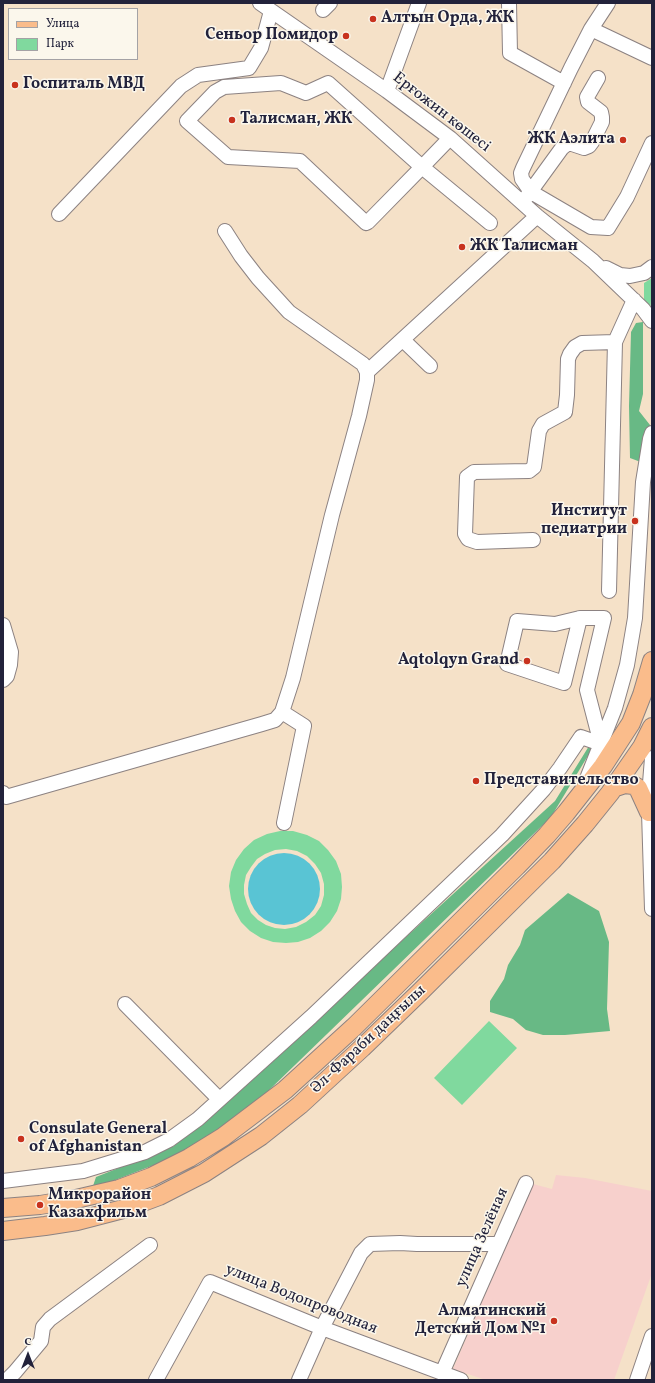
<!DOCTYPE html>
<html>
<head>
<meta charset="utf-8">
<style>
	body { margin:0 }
	#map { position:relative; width:655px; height:1383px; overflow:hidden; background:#f5e1c8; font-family:Vollkorn,serif }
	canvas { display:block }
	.frame { position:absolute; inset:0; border:4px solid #22223b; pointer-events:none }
	.legend { position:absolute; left:8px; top:8px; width:130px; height:52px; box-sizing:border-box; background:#fbf7ec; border:1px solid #a4a2a5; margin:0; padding:5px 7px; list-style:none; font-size:12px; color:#22223b }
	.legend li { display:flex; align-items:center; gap:8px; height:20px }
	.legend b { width:20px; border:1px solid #a4a2a5 }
	.north { position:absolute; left:8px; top:1335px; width:40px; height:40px; -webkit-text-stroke:3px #fbf7ec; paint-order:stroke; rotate:0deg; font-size:11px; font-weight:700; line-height:16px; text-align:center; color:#22223b }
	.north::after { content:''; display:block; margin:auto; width:14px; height:18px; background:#22223b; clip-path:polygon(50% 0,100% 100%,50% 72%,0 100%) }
</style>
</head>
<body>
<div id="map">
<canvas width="655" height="1383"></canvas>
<div class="frame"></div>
<ul class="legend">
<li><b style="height:5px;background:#fabc8b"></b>Улица</li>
<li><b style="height:11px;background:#80d99e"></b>Парк</li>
</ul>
<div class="north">С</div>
</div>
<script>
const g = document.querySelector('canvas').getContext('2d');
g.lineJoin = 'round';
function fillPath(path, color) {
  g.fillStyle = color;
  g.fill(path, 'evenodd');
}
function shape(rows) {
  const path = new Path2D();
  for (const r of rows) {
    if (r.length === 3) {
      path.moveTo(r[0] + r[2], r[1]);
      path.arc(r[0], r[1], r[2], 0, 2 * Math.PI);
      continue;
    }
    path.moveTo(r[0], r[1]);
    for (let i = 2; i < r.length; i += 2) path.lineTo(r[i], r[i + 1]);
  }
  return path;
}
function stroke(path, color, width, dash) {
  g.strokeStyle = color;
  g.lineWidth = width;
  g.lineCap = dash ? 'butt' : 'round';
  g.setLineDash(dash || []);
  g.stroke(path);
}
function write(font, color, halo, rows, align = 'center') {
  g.font = font + ' Vollkorn,serif';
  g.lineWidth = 3;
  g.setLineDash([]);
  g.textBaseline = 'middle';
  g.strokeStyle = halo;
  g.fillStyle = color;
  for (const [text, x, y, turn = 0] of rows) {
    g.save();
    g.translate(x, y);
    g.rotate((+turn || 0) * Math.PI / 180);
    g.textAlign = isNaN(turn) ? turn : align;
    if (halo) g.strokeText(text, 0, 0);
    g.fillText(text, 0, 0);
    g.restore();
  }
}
const built = shape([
	[556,1175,585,1178,652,1191,652,1273,614,1380,486,1380,453,1369,533,1184,552,1189]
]);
const green = shape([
	[652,278,652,283,650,316,644,305,644,283],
	[280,831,293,831,307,835,319,841,328,850,336,861,341,874,342,887,341,899,337,911,330,922,321,931,310,938,298,942,286,943,273,942,261,938,250,931,241,922,235,911,231,899,229,886,231,872,236,860,244,849,254,840,267,834],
	[286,849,297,851,307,856,315,864,321,873,324,884,324,895,321,906,315,915,306,922,296,927,285,929,275,928,266,925,258,920,251,913,247,904,244,894,244,885,246,875,251,867,257,859,265,854,275,850],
	[489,1021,517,1048,462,1105,434,1078]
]);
const forest = shape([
	[643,322,643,394,639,411,650,425,646,464,630,458,629,406,631,332,636,323],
	[589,746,592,749,551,817,263,1096,228,1123,172,1158,92,1189,96,1177,174,1146,235,1093,555,801],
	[568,893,599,911,609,942,607,1009,610,1031,565,1035,543,1035,526,1030,513,1019,490,1012,490,1001,504,979,508,965,520,945,525,930]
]);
const water = shape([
	[284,889,36]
]);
const minor = shape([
	[260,3,387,91,450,138,537,216,593,261,643,309,652,321],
	[509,3,510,53,564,83],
	[608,3,591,29,571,68,523,168,521,173,522,179,531,192,591,227,608,228,627,197,652,143],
	[323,10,330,3],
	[591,29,652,58],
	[387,91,419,3],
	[450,138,422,167,368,222,366,223,300,161,228,157,187,121,215,92,224,87,281,83,306,93,328,83,422,167,490,223],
	[525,199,562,148,567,144,572,144,584,148,589,146,592,142,602,122,602,117,601,112,588,102,587,97,598,78],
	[59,214,181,86,198,75,249,68,261,48,271,11],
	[606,268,620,275,630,276,644,273,652,267],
	[403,340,430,366],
	[367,372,537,216],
	[533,540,477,542,468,539,465,534,467,477,474,472,529,471,534,467,539,431,543,424,565,412,567,395,568,359,570,354,575,347,582,343,615,342],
	[609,591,615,342,634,300],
	[580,618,555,624,517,621,507,664,564,683,580,618,604,618,587,690,601,744],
	[3,625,11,652,10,665,7,676,3,680],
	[282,712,304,726,284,823],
	[652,758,650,783,649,812,652,909],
	[586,781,615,708,627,665,635,618,643,482,650,439,652,433],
	[3,793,6,797,262,724,275,720,282,712,293,678,332,515,359,416,367,380,367,372,363,364,289,312,258,278,241,256,225,231],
	[125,1004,219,1099],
	[3,1181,83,1171,145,1152,169,1140,198,1119,311,1017,502,835,544,789,560,768,581,737,601,744],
	[442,1373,526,1183],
	[7,1380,15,1372,41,1341,43,1327,50,1319,150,1245],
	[156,1380,210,1282,322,1328,461,1380],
	[299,1380,322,1328,361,1253,370,1244,400,1243,417,1244,498,1244],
	[637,1380,652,1336]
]);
const major = shape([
	[613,788,625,784,633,785,638,788,649,812],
	[3,1208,40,1205,76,1199,119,1189,151,1177,189,1158,223,1137,285,1090,354,1027,517,866,547,835,566,813,603,766,631,723,642,695,652,661],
	[3,1231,45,1226,77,1221,127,1208,159,1196,204,1173,261,1136,300,1105,362,1048,421,991,552,861,585,824,610,793,642,747,652,727]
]);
const markers = [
	[373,19,4,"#c8321e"],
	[346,36,4,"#c8321e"],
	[15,85,4,"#c8321e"],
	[232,120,4,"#c8321e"],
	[623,140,4,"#c8321e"],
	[462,247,4,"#c8321e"],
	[635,521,4,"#c8321e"],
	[527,661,4,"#c8321e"],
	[476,781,4,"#c8321e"],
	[21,1139,4,"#c8321e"],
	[40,1205,4,"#c8321e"],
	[554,1321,4,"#c8321e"]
];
const poiNames = [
	["Алтын Орда, ЖК",381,19],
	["Сеньор Помидор",338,36,"right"],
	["Госпиталь МВД",23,85],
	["Талисман, ЖК",240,120],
	["ЖК Аэлита",615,140,"right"],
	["ЖК Талисман",470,247],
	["Институт",627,512,"right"],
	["педиатрии",627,530,"right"],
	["Aqtolqyn Grand",519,661,"right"],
	["Представительство",484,781],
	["Consulate General",29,1130],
	["of Afghanistan",29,1148],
	["Микрорайон",48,1196],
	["Казахфильм",48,1214],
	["Алматинский",546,1312,"right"],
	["Детский Дом №1",546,1330,"right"]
];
const streetNames = [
	["Ерғожин көшесі",441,113,38],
	["Әл-Фараби даңғылы",369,1040,-43],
	["улица Зелёная",483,1238,-66],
	["улица Водопроводная",301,1300,22]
];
fillPath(built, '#f7d0cc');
fillPath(green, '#80d99e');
fillPath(forest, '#68b985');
fillPath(water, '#59c4d4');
stroke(minor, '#8c8282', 16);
stroke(major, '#8c8282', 20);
stroke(minor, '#fff', 14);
stroke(major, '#fabc8b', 18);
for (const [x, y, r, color] of markers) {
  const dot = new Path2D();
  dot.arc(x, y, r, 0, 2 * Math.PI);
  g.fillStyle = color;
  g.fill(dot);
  stroke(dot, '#fbf7ec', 1.5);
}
write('bold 16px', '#22223b', '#fbf7ec', poiNames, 'left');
write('16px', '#22223b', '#fbf7ec', streetNames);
</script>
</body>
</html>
